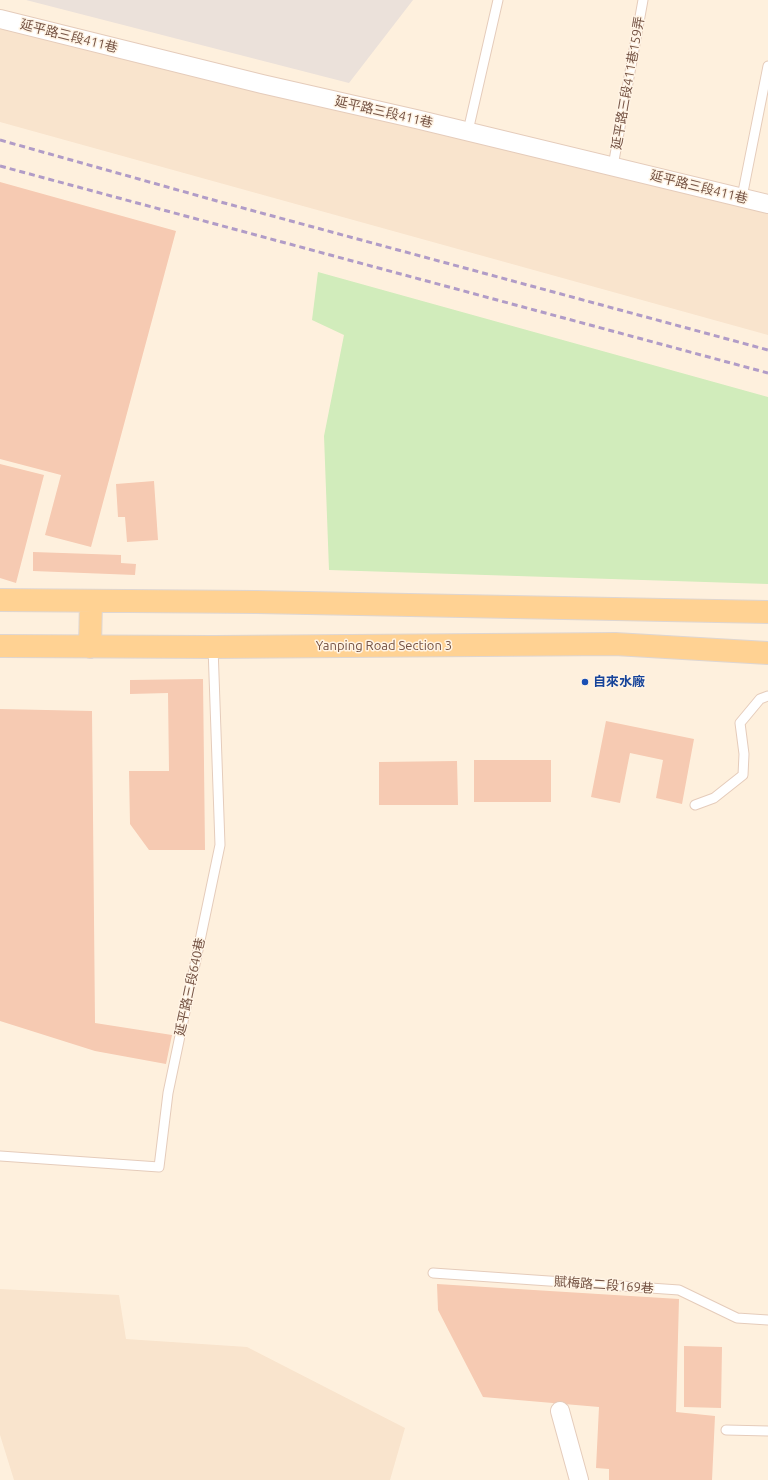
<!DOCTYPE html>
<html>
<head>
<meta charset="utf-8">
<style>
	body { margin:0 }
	canvas { display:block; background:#fef0dd }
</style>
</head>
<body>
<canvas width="768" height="1480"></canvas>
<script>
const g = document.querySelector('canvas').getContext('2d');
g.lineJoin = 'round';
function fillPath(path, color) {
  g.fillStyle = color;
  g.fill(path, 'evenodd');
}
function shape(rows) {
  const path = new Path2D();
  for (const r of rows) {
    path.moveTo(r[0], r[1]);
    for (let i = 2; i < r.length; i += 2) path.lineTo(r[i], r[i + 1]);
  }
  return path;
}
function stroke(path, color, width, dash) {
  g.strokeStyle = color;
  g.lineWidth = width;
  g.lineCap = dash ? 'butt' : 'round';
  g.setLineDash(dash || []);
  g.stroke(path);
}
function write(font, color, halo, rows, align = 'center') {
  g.font = font + ' Ubuntu,"Noto Sans TC",sans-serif';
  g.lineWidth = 3;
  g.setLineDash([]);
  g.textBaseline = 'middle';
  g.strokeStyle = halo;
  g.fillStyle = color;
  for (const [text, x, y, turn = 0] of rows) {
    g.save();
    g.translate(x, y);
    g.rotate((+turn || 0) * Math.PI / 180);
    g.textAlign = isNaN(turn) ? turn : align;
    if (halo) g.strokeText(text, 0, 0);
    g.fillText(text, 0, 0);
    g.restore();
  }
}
const residential = shape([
	[0,27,267,93,768,213,768,335,0,122],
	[0,1289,119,1295,126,1339,247,1347,405,1428,390,1480,14,1480,0,1435]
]);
const industrial = shape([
	[26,0,413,0,349,83]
]);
const green = shape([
	[318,272,768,397,768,584,329,570,324,436,344,335,312,320]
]);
const building = shape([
	[0,182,176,231,91,547,45,535,61,475,0,459],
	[0,464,44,475,16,583,0,578],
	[154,481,158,540,127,542,125,517,118,517,116,484],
	[33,552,121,555,121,563,136,564,135,575,33,571],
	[203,679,205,850,149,850,130,824,129,771,169,771,168,693,130,694,130,680],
	[0,709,92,711,95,1023,172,1035,166,1064,95,1051,0,1021],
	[606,721,694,739,682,804,656,798,663,760,630,753,620,803,591,797],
	[474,760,551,760,551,802,474,802],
	[457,761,458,805,379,805,379,762],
	[437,1284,679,1299,676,1412,715,1416,712,1480,609,1480,609,1469,596,1468,599,1407,483,1397,438,1310],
	[684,1346,722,1347,721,1408,684,1407]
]);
const lane = shape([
	[468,131,498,0],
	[613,166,643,0],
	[742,197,768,66],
	[695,805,714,798,743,775,744,754,740,723,760,699,768,696],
	[0,1156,159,1167,168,1093,220,845,213,647],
	[433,1273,679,1290,737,1318,768,1320],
	[726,1430,768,1431]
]);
const street = shape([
	[0,19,262,84,416,119,768,204],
	[560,1411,579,1480]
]);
const primary = shape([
	[0,600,256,602,768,612],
	[0,646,213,647,615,644,768,653],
	[90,647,91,601]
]);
const rail = shape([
	[0,140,217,201,768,350],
	[0,166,768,373]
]);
const markers = [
	[585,682,4,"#1a4fb4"]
];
const streetNames = [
	["延平路三段411巷",69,36,14],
	["延平路三段411巷159弄",628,83,-80],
	["延平路三段411巷",384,112,13],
	["延平路三段411巷",699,187,14],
	["Yanping Road Section 3",384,646],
	["延平路三段640巷",190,987,-78],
	["賦梅路二段169巷",604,1285,4]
];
const transitNames = [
	["自來水廠",593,682]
];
fillPath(residential, '#f9e4cd');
fillPath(industrial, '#ebe1da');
fillPath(green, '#d1ecbb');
fillPath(building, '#f6cab2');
stroke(lane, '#e5ccbb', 11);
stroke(street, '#e5ccbb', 20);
stroke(primary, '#ded6d2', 24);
stroke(lane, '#fff', 9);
stroke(street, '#fff', 18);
stroke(primary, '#ffd293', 22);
stroke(rail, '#b19cc7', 3, [6, 4]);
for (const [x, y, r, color] of markers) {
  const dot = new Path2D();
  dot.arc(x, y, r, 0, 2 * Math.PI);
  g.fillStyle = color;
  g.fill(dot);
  stroke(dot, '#fff4e5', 1.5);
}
write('13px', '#755344', '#fff4e5', streetNames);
write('bold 13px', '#164399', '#fff4e5', transitNames, 'left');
</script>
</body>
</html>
